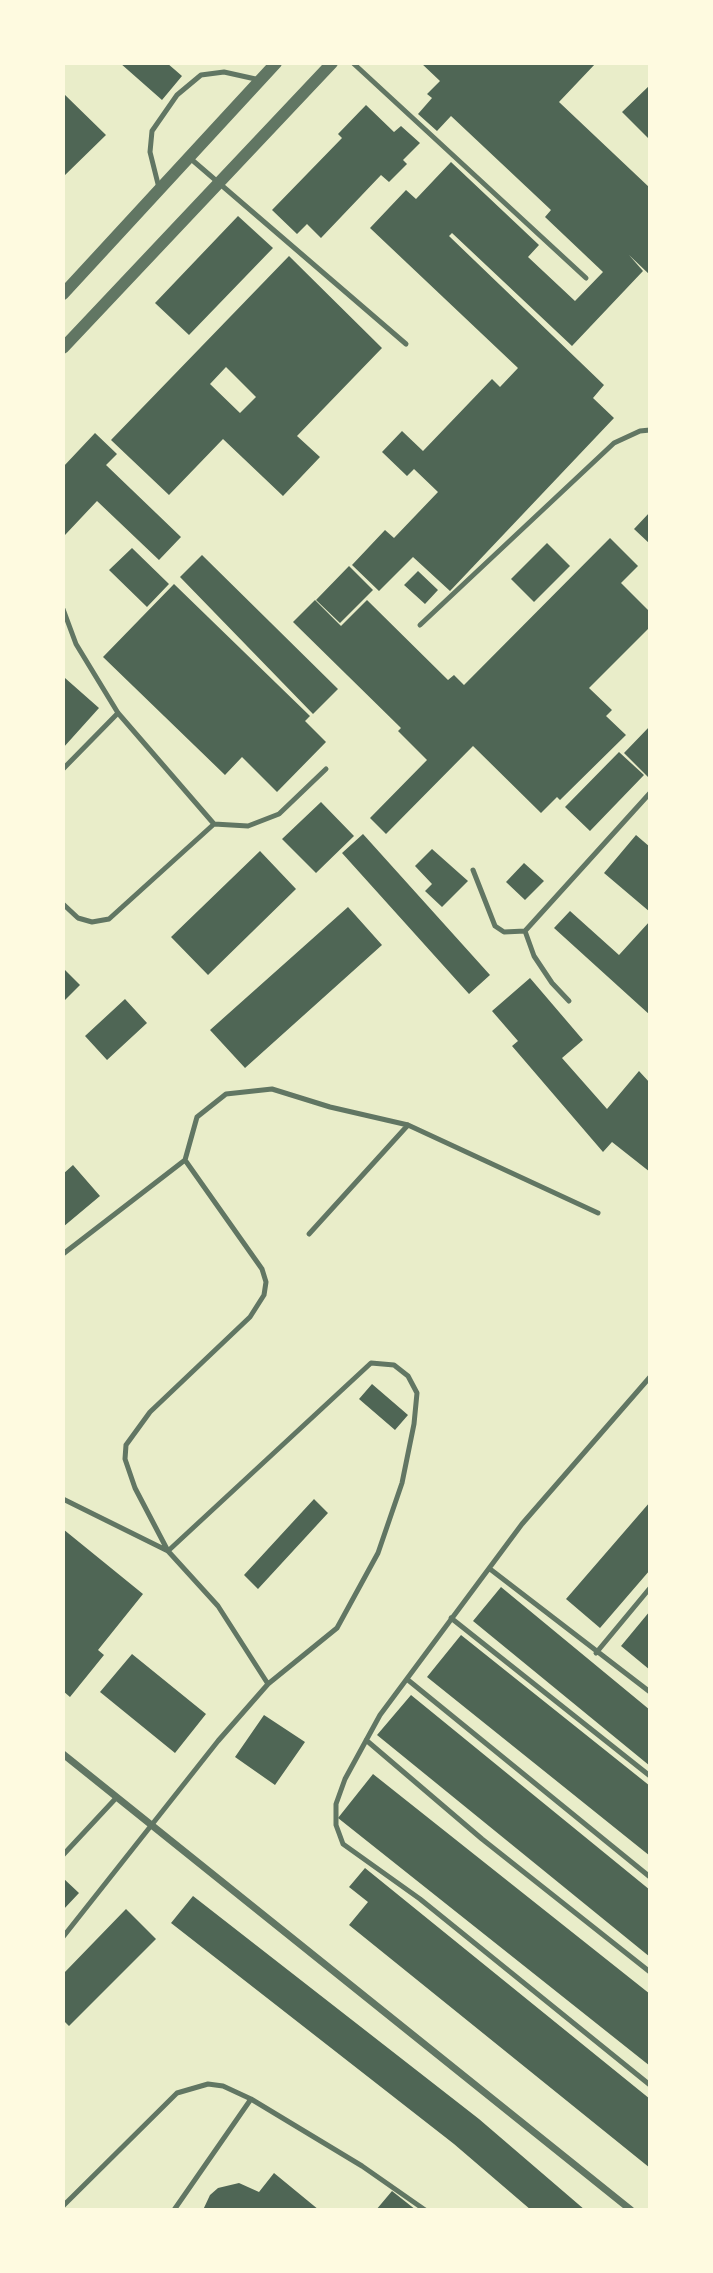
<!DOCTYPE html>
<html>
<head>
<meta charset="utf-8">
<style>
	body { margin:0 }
	#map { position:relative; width:713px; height:2273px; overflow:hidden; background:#e9edc9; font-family:"DM Sans",sans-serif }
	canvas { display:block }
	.frame { position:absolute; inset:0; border:65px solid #fefae0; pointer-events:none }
</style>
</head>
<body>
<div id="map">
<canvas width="713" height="2273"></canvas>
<div class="frame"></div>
</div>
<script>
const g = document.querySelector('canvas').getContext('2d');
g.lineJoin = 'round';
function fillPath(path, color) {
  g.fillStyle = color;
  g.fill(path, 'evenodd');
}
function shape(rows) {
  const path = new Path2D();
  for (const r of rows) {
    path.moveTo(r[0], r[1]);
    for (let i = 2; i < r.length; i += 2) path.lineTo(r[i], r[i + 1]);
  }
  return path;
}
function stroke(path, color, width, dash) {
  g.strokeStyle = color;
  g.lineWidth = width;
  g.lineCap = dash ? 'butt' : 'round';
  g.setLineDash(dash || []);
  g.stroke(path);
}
const building = shape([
	[120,63,167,63,182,76,162,100],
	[421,63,596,63,559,102,650,188,650,275,629,255,643,271,572,346,452,233,449,236,604,385,593,398,614,418,450,591,413,557,379,591,352,565,385,530,394,538,438,492,414,469,407,476,382,452,402,431,423,451,492,379,500,387,518,368,370,228,406,190,416,199,451,162,539,245,528,257,575,301,603,272,545,217,551,210,451,116,437,131,418,114,432,98,427,94,440,81],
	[650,85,650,140,622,112],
	[63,93,106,135,63,177],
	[366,105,394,132,401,126,420,143,403,160,407,164,389,182,381,175,321,238,307,224,297,234,272,210,342,138,338,134],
	[238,216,273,248,189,335,155,303],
	[289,256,382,348,297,436,320,457,283,496,223,439,169,495,111,440],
	[226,367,256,397,240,413,210,384],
	[95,433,117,454,106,465,181,537,159,560,97,501,65,535,63,533,63,467],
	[650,512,650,544,634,529],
	[610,538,638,566,621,583,650,612,650,627,589,688,612,710,606,716,626,735,560,800,557,797,541,813,473,746,386,834,370,818,427,760,398,731,401,728,293,622,315,600,341,626,367,600,448,680,454,675,464,685],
	[547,543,570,566,534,602,511,579],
	[132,548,169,584,147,607,109,570],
	[202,555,338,689,313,714,180,577],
	[349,566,373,590,340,623,316,600],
	[418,571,438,590,425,604,404,585],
	[174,584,310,716,305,721,326,742,277,792,242,757,225,775,103,657],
	[65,678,99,708,63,748,63,681],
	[650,726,650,779,624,753],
	[619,752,644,775,590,831,565,807],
	[321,802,354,836,316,873,282,839],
	[363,834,490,975,469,994,342,853],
	[636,835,650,847,650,912,604,873],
	[432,849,468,881,442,907,425,891,432,884,415,866],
	[260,851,296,889,208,975,171,937],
	[524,863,544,881,525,900,506,882],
	[348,907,382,945,245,1068,210,1030],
	[570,911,619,955,650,921,650,1015,554,928],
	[63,968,80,985,63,1002],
	[530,978,583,1040,562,1058,607,1109,639,1071,650,1083,650,1172,612,1142,603,1152,512,1046,518,1041,492,1011],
	[125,999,147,1023,107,1060,85,1036],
	[73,1165,100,1196,63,1227,63,1174],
	[372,1384,408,1415,395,1430,359,1399],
	[314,1499,328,1513,258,1589,244,1575],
	[650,1502,650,1570,600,1628,566,1599],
	[63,1529,143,1594,98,1650,104,1655,70,1697,63,1691],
	[501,1587,650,1710,650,1766,473,1621],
	[650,1611,650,1670,621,1646],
	[461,1635,650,1786,650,1856,427,1677],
	[132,1654,206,1714,175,1753,100,1692],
	[411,1695,650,1890,650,1957,377,1735],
	[264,1715,305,1742,275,1785,235,1757],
	[373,1774,650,1994,650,2066,338,1818],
	[365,1868,650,2099,650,2168,349,1925,368,1902,349,1887],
	[63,1878,79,1893,63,1910],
	[193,1896,479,2119,585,2210,531,2210,454,2144,171,1923],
	[126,1909,156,1939,69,2026,63,2020,63,1974],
	[274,2173,319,2210,203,2210,210,2195,218,2188,239,2183,259,2192],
	[392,2191,416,2210,376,2210]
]);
const service = shape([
	[353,63,586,278],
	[191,159,406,344],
	[159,188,150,152,152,131,177,95,201,75,224,72,260,80],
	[63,609,76,644,118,713,214,824,109,919,92,922,78,918,63,904],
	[420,625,614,443,640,431,650,430],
	[63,769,118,713],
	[214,824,248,826,279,814,326,769],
	[473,870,495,926,504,932,525,931,650,793],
	[525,931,534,956,552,983,569,1001],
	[309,1234,408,1125],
	[63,1254,185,1160],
	[650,1377,522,1524,380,1715,345,1779,336,1804,336,1825,343,1844,420,1899,650,2085],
	[63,1499,168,1551,371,1363,394,1365,408,1376,417,1393,414,1424,402,1483,378,1553,337,1628,268,1684],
	[490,1569,650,1692],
	[451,1618,650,1776],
	[596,1653,650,1588],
	[408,1680,650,1877],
	[366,1740,482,1839,650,1972],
	[63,1855,117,1797],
	[63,1937,218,1741,268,1684,218,1606,168,1551,135,1488,125,1459,126,1445,150,1412,250,1317,264,1295,266,1282,262,1269,185,1160,197,1117,226,1094,272,1089,330,1107,408,1125,598,1213],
	[63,2206,177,2093,208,2084,223,2086,251,2099,362,2166,425,2210],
	[174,2210,251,2099]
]);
const minor = shape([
	[63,1754,631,2210]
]);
const tertiary = shape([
	[63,294,276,63],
	[63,348,332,63]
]);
fillPath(building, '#4f6655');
stroke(service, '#617663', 5);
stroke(minor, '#617663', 7);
stroke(tertiary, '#617663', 12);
</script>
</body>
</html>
